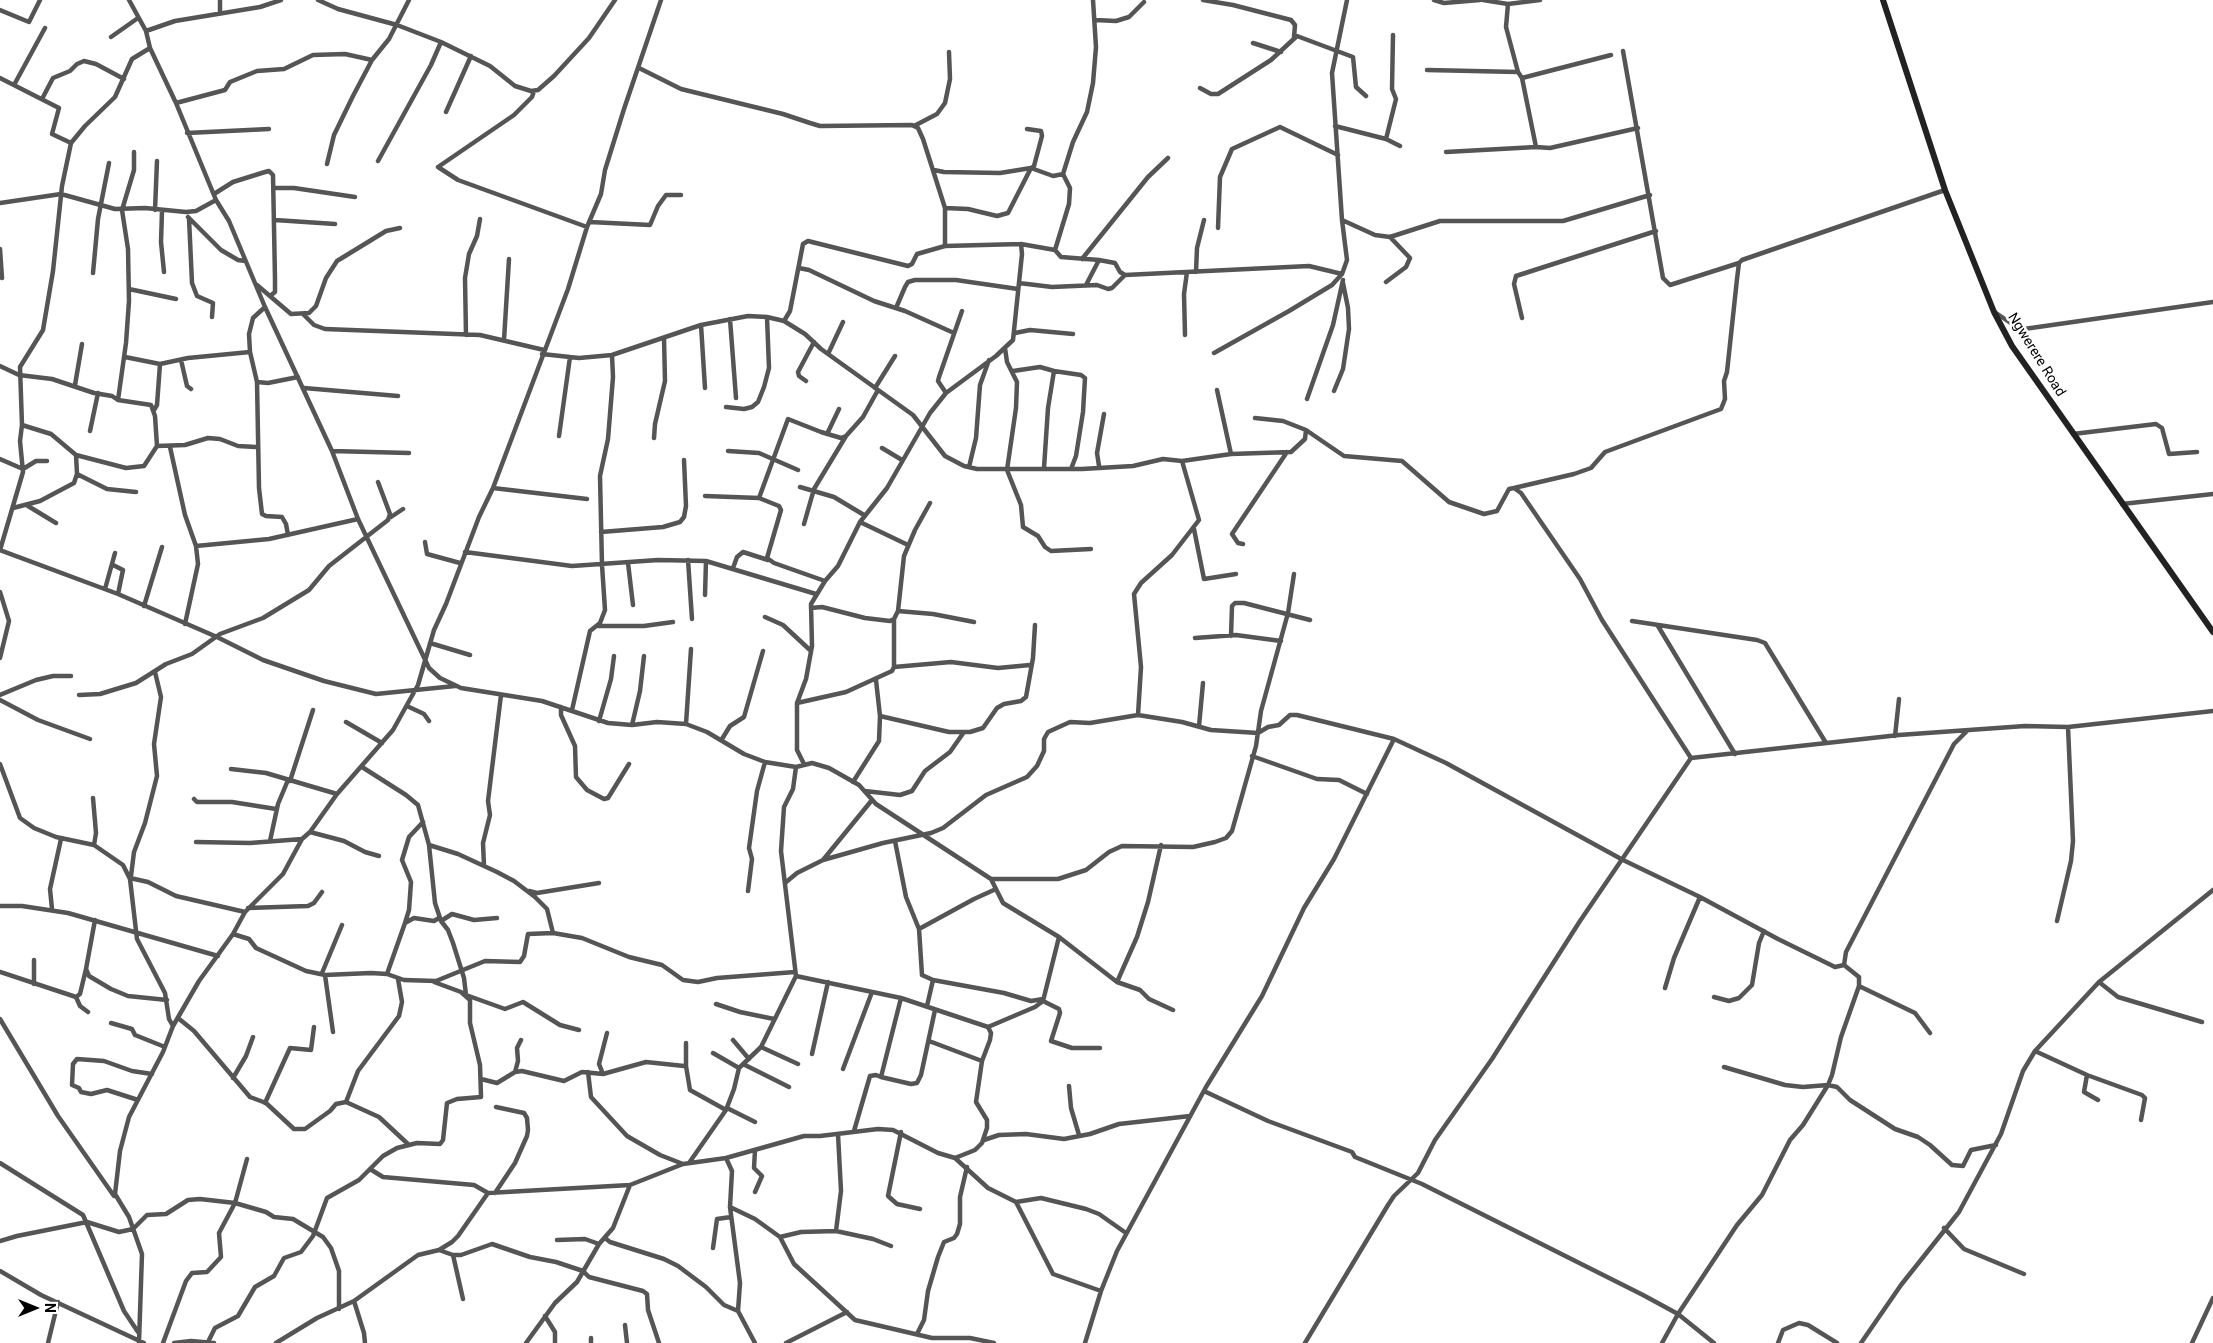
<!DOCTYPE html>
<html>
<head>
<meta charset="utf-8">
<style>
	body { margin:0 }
	#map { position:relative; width:2213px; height:1343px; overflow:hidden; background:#fff; font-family:Roboto,sans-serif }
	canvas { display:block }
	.north { position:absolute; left:10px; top:1283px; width:50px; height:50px; -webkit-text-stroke:4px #fff; paint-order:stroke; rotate:90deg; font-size:14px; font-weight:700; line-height:20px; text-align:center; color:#000 }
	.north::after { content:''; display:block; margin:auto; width:18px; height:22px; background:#000; clip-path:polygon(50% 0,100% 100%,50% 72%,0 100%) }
</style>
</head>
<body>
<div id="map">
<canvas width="2213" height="1343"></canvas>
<div class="north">N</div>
</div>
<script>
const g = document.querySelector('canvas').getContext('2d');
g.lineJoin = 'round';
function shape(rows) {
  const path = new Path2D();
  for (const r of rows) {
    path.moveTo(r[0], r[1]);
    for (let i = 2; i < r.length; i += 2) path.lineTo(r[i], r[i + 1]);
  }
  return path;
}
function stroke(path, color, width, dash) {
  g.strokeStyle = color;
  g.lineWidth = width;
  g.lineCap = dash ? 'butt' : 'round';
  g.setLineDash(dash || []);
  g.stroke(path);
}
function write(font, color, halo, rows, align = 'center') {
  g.font = font + ' Roboto,sans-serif';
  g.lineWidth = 5;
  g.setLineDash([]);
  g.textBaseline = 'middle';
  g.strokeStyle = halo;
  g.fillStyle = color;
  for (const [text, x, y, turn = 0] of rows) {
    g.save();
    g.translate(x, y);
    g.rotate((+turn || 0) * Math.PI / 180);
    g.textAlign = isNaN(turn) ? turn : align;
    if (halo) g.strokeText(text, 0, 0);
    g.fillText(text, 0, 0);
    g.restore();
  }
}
const minor = shape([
	[129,0,146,31,150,48,176,103,216,200,229,221,265,307,332,451,358,519,429,668,440,678,461,688,542,701,608,723,632,725,657,722,686,724,707,732,744,754,765,762,796,767,812,763,829,768,859,785,876,804,991,879,1003,903,1059,937,1117,982,1140,990,1149,999,1173,1010],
	[318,0,338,9,397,25,441,42,490,66,515,86,531,91,538,90,554,76,589,38,615,0],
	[1203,0,1233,5,1291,20,1295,25,1294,37],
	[1434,0,1444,3,1480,0],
	[1483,0,1508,4,1540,0],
	[1508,4,1506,27,1518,72,1522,78,1536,147,1550,148,1638,128],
	[0,10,29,22,40,0],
	[220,13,220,0],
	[1095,20,1116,21,1129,17,1144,2],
	[146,31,175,21,260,7,281,0],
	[111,37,138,18],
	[1253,43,1281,52],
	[150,48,132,59,115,97,85,126,71,143,62,186,53,271,43,330,20,367,22,425,20,441,23,472,0,550,118,594,217,637,263,660,324,681,376,694,455,686],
	[1623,51,1663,278,1670,285,1739,263],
	[639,68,681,89,783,114,810,123,820,126,912,125,918,128,923,139,945,208,945,246],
	[1427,70,1518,72],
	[0,78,59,108,52,134,71,143],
	[1522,78,1611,55],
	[14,85,45,28],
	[1200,88,1211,94,1218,94,1271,60,1297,36,1353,57,1356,87,1366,96],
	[534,91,532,97,514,115,438,167,458,180,587,227],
	[42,99,53,78,70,71,77,64,84,61,96,64,124,79],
	[176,103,225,90,230,82,257,71,284,69,313,55,345,54,372,60],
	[446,112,471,56],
	[914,126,937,114,945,103,950,79,949,52],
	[1335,126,1386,139,1400,146],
	[187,133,269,129],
	[1386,139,1396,99,1392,89,1393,35],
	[1446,152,1536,147],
	[378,161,431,65,441,42],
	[327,164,334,135,353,96,372,60,389,39,409,0],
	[934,170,944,172,1000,173,1031,168,1053,176,1063,174],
	[275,188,294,188,355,197],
	[214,194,233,182,265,172,269,171,273,175,275,279,275,292,270,296],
	[0,203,61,194,115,209,145,208,186,212,196,211,216,200],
	[945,208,968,209,997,216,1008,213,1031,168,1034,166,1042,136,1041,131,1027,129],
	[155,210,157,161],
	[162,211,161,242,164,272],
	[188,217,221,250,238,260,245,261],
	[189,218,192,283,197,296,213,303,212,317],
	[275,220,335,224],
	[1342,220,1375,235,1390,237,1440,221,1563,221,1650,195],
	[590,222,650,225,658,206,666,195,681,195],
	[1218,228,1220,177,1232,149,1280,127,1338,155],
	[0,249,2,278],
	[1055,250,1069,204,1070,188,1063,174,1073,142,1087,112,1093,83,1096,47,1093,0],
	[1082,259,1148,177,1168,158],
	[799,268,809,270,874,301,905,311,954,333],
	[1196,272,1197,248,1204,220],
	[93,273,98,219,109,163],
	[1386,282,1406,267,1410,258,1390,237],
	[1019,283,1052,287,1097,285,1108,289,1112,288,1125,275,1309,266,1342,274,1347,260,1342,220,1332,73,1347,0],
	[257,285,291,314,309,313,316,306,326,278,337,261,386,231,400,228],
	[1086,285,1099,260],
	[129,289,176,299],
	[265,307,253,318,249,334,250,352,257,382,259,488,262,514,266,516,282,517,286,524,288,535],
	[896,308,905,287,908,282,915,280,956,280,1018,289],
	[1996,313,2018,328,2024,329,2213,302],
	[304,315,314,325,325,329,480,335,544,350],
	[1522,318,1514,284,1516,276,1656,231],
	[730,319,736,398],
	[784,321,790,311,803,244,808,241,908,266,912,264,917,254,945,246,1021,244,1055,250,1061,257,1099,260,1115,263,1120,272,1125,275],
	[701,325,705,388],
	[1015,333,1030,330,1073,334],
	[466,335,465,278,469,254,477,236,480,219],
	[1185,335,1184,294,1187,272],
	[504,340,509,259],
	[1005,348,1007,362,1017,382,1016,408,1007,470,1021,505,1023,527,1038,536,1045,547,1051,551,1091,549],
	[1214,353,1289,311,1332,285,1342,274],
	[542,354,579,358,612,355,701,325,748,316,767,317,784,321,805,334,821,349,913,415,945,456,964,466,977,469,1082,469,1133,466,1163,459,1182,461,1231,454,1291,452,1305,439,1306,430,1344,456,1402,461,1449,502,1484,514,1497,511,1509,489,1514,488,1521,493,1580,579,1602,620,1691,758],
	[828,354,843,322],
	[125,357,160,364,188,358,250,352],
	[181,360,187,386,191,389],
	[0,366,19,375,52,379,94,393,112,396,118,400,151,405,155,416,157,446,144,466,126,468,76,455,51,434,22,425],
	[1013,371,1040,367,1054,371,1048,408,1044,468],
	[1054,371,1081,375,1085,378,1083,412,1076,456,1071,469],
	[806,381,799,376,798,372,814,342],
	[257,382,268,383,298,377],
	[75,385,82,344],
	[304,388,398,396],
	[875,388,895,356],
	[1217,390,1231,454],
	[1334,391,1343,369,1349,329,1348,308,1343,283],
	[946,393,938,381,939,377,962,311],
	[1307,399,1333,325,1343,280],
	[118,400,126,343,129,301,128,249,122,210,134,170,134,152],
	[726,407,744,409,752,407,758,402,764,387,769,368,767,317],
	[154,410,157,405,160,364],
	[1255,418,1283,421,1306,430],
	[90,431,98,393],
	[827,434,839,409],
	[2073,434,2156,424,2162,428,2169,454,2197,452],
	[559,436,570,357],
	[654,438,655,424,665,381,664,338],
	[157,446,185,445,208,438,220,439,238,446,256,447],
	[170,447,185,515,196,546,198,564,185,624],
	[882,448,902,460],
	[332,451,409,453],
	[728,451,759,453,798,470],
	[0,459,23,469,36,461,47,461],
	[1099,466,1097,453,1104,414],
	[969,467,976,438,980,385,989,360],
	[77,474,107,489,136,492],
	[800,487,834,497,864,515],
	[493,488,587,499],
	[1514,488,1574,474,1591,468,1605,452,1721,409,1725,399,1724,381,1727,372,1737,279,1739,263,1742,260,1945,190],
	[705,496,759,498,779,506,781,510,767,558,774,563,825,581],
	[759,498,788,419,821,432,841,438,846,436,863,417,878,390],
	[2122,504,2213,494],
	[28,506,56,523],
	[13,508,40,501,74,483,77,474,76,455],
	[391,517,403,509],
	[860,522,908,545],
	[804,524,814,489,846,436],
	[1194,529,1204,579,1236,574],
	[601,532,663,527,680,522,684,517,686,506,684,460],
	[425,542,427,554,460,563],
	[1243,544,1238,543,1232,534,1287,452],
	[196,546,269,539,358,519],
	[465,552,572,566,658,560,706,561],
	[688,560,692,619],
	[628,563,633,605],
	[113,565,123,570,118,594],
	[733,568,737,557,743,552,768,560],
	[105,589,115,553],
	[0,592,9,621,0,658],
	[705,595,706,561,816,594],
	[144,606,162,547],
	[811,608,822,607,865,618,890,621,894,619],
	[898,611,904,556,915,530,930,503],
	[765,617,783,625,811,651],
	[1632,621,1757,640,1765,643,1826,743],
	[597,626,644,626,673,622],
	[1658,626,1735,754],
	[1231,636,1232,606,1235,603,1244,603,1310,620],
	[1195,638,1236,635,1281,641],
	[430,643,470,655],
	[894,667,951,662,998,668,1030,665],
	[0,695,36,680,53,676,71,676],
	[79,695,100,694,136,683,166,664,192,654,220,634,263,618,309,590,329,566,388,520,390,514,378,482],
	[0,700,38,720,90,739],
	[797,703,846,692,892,671,894,667,894,619,898,611,933,614,974,622],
	[407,706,424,714,429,721],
	[561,707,561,715,575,746,576,777,587,790,604,799,608,798,629,764],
	[572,710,590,631,600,623,605,610,602,565,600,476,608,439,613,377,612,355],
	[1138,715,1141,667,1134,594,1141,583,1172,555,1199,520,1182,461],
	[880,716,949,732,970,732,983,728,997,708,1004,704,1021,701,1026,697,1033,658,1035,625],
	[599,721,611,679,614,656],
	[346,722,382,743],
	[686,724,691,649],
	[632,725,640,691,644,656],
	[1199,726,1203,683],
	[1895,736,1899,699],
	[722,739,730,726,744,717,763,651],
	[1252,756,1317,779,1339,780,1367,794],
	[0,764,20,818,34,828,56,837,94,845,123,865,130,879,137,939,165,993,169,1019,173,1026],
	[804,764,797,750,797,703,806,679,812,646,811,604,825,581,838,566,860,522,887,488,930,413,946,393,996,356,1013,340,1022,254,1021,244],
	[362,767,406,795,418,805,429,845,458,854,497,872,514,881,535,897,547,909,553,933],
	[231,769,266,773,337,794],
	[290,781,313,710],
	[853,782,879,741,880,716,876,680],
	[865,791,900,795,912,791,925,771,950,752,964,732],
	[93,798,96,833,94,845],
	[194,799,197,802,232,802,276,809],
	[310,832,344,841,365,852,379,856],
	[270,841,278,804,288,780],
	[895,841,906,897,919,929,922,975,933,980,927,1006],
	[196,842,250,843,302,839],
	[429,845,435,903,441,921,448,930,453,943,464,978,466,995,505,1009,523,1002,560,1025,579,1030],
	[823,860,883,843,931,833,943,828,986,795,1027,777,1037,766,1044,751,1044,739,1048,732,1070,722,1090,723,1138,715,1182,722,1211,730,1258,733,1268,727,1279,725,1290,715,1297,715,1394,739],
	[484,866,483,843,490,815,488,801,501,695],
	[131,876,134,852,145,823,157,776,154,744,161,697,155,672],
	[130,878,148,882,176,896,245,912],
	[991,879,1058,879,1086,870,1109,852,1122,846,1193,847,1215,842,1226,838,1232,831,1256,746,1261,711,1288,613,1294,574],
	[785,883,797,873,823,860,872,800],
	[529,891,537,893,599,883],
	[748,891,752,859,749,848,757,791,765,762],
	[0,906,22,906,68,913,218,956],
	[248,908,308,906,314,903,322,892],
	[52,909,50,889,61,839],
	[95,920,86,969,89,976,111,989,128,996,167,1000],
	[441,921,452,914,474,920,497,918],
	[2057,921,2071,861,2073,841,2068,727],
	[405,923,409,910,411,882,402,860,409,837,423,822],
	[919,929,974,899,996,889],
	[233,934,249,939,256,948,306,971,325,975,371,973,387,974,404,980,436,981,485,961,520,962,524,956,528,934,553,933,582,938,629,957,662,965,683,980,698,982,717,978,795,972],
	[1059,937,1043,1001,1059,1009,1060,1013,1051,1041,1072,1048,1100,1048],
	[0,972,76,997,80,994,86,969],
	[322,973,342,925],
	[387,974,405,923,414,918,434,921,439,918],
	[325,975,333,1032],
	[933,980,1004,993,1031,1001,1043,999],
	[1117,982,1137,937,1148,902,1161,845],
	[2099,982,2118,997,2202,1022],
	[34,984,34,960],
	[1859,986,1915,1013,1930,1033],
	[1665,988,1674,958,1700,897],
	[76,997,80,1006,88,1012],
	[1714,997,1729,1001,1739,998,1752,985,1759,943,1764,931],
	[716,1004,740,1012,774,1019],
	[178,1018,194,1031,250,1097,266,1103,294,1129,305,1129,330,1111,336,1104,346,1102,379,1117,409,1145],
	[0,1019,58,1116,114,1196],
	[111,1023,132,1029,135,1035,165,1047],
	[988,1027,1035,1007,1043,1001],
	[733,1040,749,1059],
	[929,1041,982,1061],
	[686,1043,686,1066],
	[761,1047,798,1064],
	[2035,1051,2087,1075,2142,1095,2145,1098,2141,1120],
	[713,1053,739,1068],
	[812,1054,828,982],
	[743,1064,789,1087],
	[1724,1067,1785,1085,1803,1087,1828,1085,1837,1087,1850,1100,1895,1129,1918,1137,1930,1145,1952,1165,1963,1166,1971,1150,1996,1145],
	[843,1069,872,992],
	[515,1072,518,1061,517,1048,521,1040],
	[588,1072,591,1097,627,1136,660,1155,683,1164],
	[603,1074,599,1064,607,1033],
	[2087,1075,2084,1092,2098,1100],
	[881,1077,911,1084,917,1083,921,1075,935,1010],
	[233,1078,246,1056,253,1037],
	[481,1079,497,1083,515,1072,522,1071,564,1081,582,1072,603,1074,646,1062,684,1066,686,1066,690,1090,726,1110],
	[1069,1086,1071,1108,1079,1135],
	[1206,1092,1268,1121,1352,1152,1355,1157,1422,1184,1643,1295,1678,1314,1714,1343],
	[138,1100,107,1090,91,1094,81,1092,79,1088,72,1085,73,1064,77,1059,104,1061,132,1071,152,1074],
	[346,1102,358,1071,399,1016,402,1002,398,979],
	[265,1103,290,1048,311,1050,314,1027],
	[727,1108,755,1122],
	[854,1131,870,1076,876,1075,881,1077,901,998],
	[901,1132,888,1196,897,1204,920,1209],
	[984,1140,999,1135,1026,1134,1064,1139,1090,1134,1119,1124,1190,1116],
	[755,1150,754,1168,762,1176,755,1192],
	[726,1158,732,1171,730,1207,740,1283,738,1311,755,1343],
	[955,1158,988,1188,1016,1202,1053,1274,1101,1291],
	[0,1163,83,1215,124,1311,138,1332],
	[689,1163,726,1110,734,1089,739,1068,761,1047,796,976,781,851,784,807,793,789,796,767],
	[370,1169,383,1177,474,1185,488,1193],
	[495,1193,515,1163,527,1136,528,1130,527,1118,524,1113,496,1107],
	[1016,1202,1041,1198,1086,1209,1099,1214,1126,1233],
	[730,1207,755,1219,780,1237,794,1264,855,1320,932,1338,970,1338,994,1343],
	[1944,1228,1964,1249,2024,1274],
	[836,1231,841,1191,838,1134],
	[780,1237,801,1232,836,1231,873,1239,891,1246],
	[605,1238,610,1242,664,1259,678,1266,706,1287,724,1305,738,1311],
	[557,1240,585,1239,599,1244],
	[0,1241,17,1236,87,1222,119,1232,133,1229,147,1215,166,1214,188,1200,200,1199,235,1203,266,1212,274,1217,293,1219,323,1237,331,1248,339,1271,339,1309],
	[713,1248,717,1219,731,1217],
	[439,1250,453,1255,461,1255,492,1244,530,1257,556,1262,583,1271,589,1277,643,1291,647,1294,648,1310,659,1343],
	[453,1255,463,1299],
	[0,1271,41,1295,144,1343],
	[354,1301,364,1333,365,1343],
	[545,1316,555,1332,555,1343],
	[625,1325,627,1343],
	[917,1334,924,1320,928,1291,938,1257,944,1242,954,1238,957,1234,960,1224,960,1197,967,1167],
	[591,1338,591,1343],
	[139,1342,142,1254,129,1217,115,1194,120,1151,129,1117,163,1052,173,1026,199,981,233,934,245,912,283,874,302,839,310,832,337,794,393,730,418,685,434,630,446,604,479,517,493,488,568,289,587,227,601,194,605,170,624,109,661,0],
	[208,1342,215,1328,238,1316,255,1287,274,1276,284,1258,301,1252,313,1236,327,1198,359,1180,383,1156,397,1148,417,1143,440,1144,443,1140,447,1103,457,1099,481,1097,480,1065,470,1023,470,1000,461,992,434,982],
	[48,1343,58,1302],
	[163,1343,186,1281,192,1273,207,1272,221,1257,219,1233,235,1203,247,1159],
	[174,1343,191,1341,214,1343],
	[276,1343,317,1318,354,1301,418,1255,439,1250,452,1242,458,1236,488,1193,630,1185,683,1164,726,1158,804,1136,820,1136,878,1129,893,1130,938,1153,955,1158,975,1150,982,1143,987,1128,987,1120,976,1102,982,1061,990,1040,991,1033,988,1027,901,998,796,976],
	[526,1343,555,1303,577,1282,599,1244,613,1228,630,1185],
	[786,1343,847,1312],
	[1085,1343,1101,1291,1117,1251,1206,1087,1262,996,1304,908,1334,859,1394,739,1446,763,1623,860,1700,897,1778,939,1835,967,1844,965],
	[1305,1343,1388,1205,1394,1196,1418,1173,1435,1140,1492,1059,1580,921,1691,758,1899,735,2025,726,2068,727,2213,711],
	[1662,1343,1678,1314,1737,1225,1762,1195,1790,1140,1803,1125,1828,1085,1832,1075,1841,1037,1859,986,1859,977,1844,965,1846,952,1954,744,1967,731],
	[1778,1343,1783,1330,1799,1323,1808,1325,1837,1343],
	[1861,1343,1901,1285,1959,1212,2001,1134,2023,1071,2035,1051,2099,982,2213,890],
	[2192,1343,2213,1298]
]);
const secondary = shape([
	[1883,0,1945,190,1994,312,2012,346,2213,632]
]);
const streetNames = [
	["Ngwerere Road",2036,355,58]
];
stroke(minor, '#555', 4.5);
stroke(secondary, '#222', 6);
write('14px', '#000', '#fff', streetNames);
</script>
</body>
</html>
